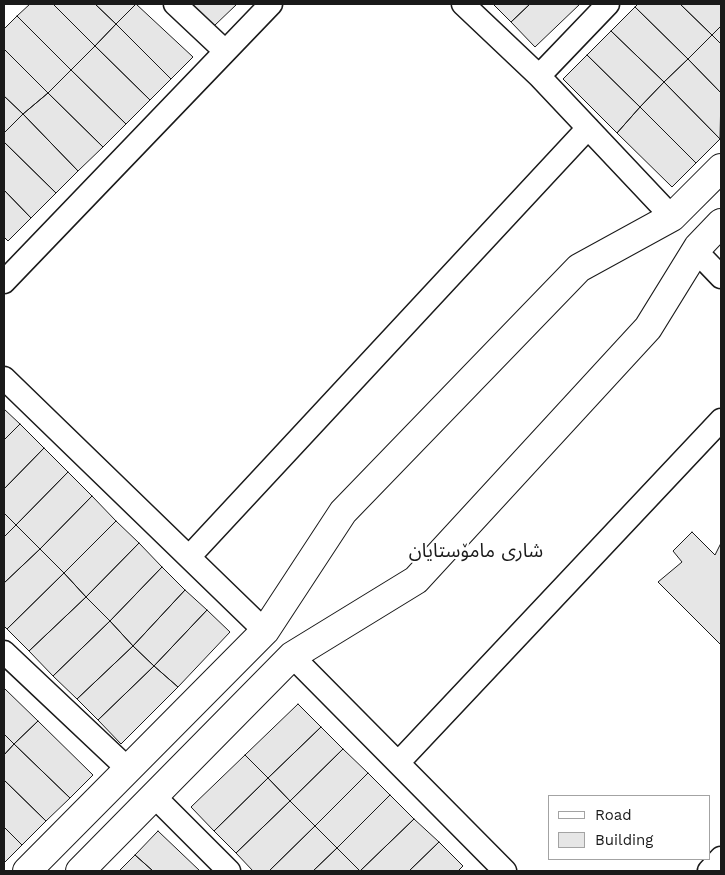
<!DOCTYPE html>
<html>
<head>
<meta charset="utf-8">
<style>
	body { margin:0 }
	#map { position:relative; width:725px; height:875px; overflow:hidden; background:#fff; font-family:"Work Sans",sans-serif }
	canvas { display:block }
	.frame { position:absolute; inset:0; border:5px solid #1a1a1a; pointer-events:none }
	.legend { position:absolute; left:548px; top:795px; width:162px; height:65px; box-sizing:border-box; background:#fff; border:1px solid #a3a3a3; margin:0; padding:6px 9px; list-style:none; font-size:15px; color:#1a1a1a }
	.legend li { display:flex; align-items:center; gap:10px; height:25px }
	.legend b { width:25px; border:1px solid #a3a3a3 }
</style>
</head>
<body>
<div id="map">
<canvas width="725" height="875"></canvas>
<div class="frame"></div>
<ul class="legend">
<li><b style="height:6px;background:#fff"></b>Road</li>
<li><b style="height:14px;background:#e6e6e6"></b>Building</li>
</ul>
</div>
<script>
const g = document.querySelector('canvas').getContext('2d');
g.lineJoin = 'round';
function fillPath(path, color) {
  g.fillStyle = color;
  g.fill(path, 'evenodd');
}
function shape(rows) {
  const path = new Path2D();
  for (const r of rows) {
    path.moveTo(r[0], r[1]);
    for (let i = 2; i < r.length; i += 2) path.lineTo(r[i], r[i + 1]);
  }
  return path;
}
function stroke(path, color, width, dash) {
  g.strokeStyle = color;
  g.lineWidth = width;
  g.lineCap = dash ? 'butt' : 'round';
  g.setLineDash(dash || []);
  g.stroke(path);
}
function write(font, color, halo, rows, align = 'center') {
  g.font = font + ' "Work Sans","Noto Sans Arabic",sans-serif';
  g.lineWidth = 4;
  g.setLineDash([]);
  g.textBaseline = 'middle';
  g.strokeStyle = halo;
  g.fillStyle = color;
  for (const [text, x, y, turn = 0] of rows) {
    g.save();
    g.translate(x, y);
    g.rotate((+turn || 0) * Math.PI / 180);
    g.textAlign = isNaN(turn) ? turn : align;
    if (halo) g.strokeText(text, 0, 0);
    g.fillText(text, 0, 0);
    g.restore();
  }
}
const building = shape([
	[30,4,53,4,95,46,71,70,17,16,30,4],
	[53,4,95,4,116,24,95,46,53,4],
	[95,4,136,4,116,24,95,4],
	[136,4,193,57,171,79,116,24,136,4],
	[192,4,237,4,214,26,192,4],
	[493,4,530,4,511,22,493,4],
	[530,4,580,4,535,47,511,22,530,4],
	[638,4,680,4,712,35,688,59,635,7,638,4],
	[680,4,721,4,721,26,712,35,680,4],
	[635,7,688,59,664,82,611,31,635,7],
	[17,16,71,70,48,93,4,49,4,29,17,16],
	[116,24,171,79,150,100,95,46,116,24],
	[721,26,721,44,712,35,721,26],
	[611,31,664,82,640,107,587,55,611,31],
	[712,35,721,44,721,93,688,59,712,35],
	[95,46,150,100,126,124,71,70,95,46],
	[4,49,48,93,23,114,4,96,4,49],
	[587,55,640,107,617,133,563,79,587,55],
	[688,59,721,93,720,139,664,82,688,59],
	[71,70,126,124,103,147,48,93,71,70],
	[664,82,720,139,696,163,640,107,664,82],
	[48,93,103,147,78,171,23,114,48,93],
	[4,96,23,114,4,133,4,96],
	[640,107,696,163,672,187,617,133,640,107],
	[23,114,78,171,56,193,4,142,4,133,23,114],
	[4,142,56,193,31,218,4,190,4,142],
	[4,190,31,218,8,241,4,237,4,190],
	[4,409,20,424,4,440,4,409],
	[20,424,44,448,4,489,4,440,20,424],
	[44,448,68,472,16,525,4,513,4,489,44,448],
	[68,472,92,496,40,549,16,525,68,472],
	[92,496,116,521,64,573,40,549,92,496],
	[4,513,16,525,4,537,4,513],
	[116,521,139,543,86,597,64,573,116,521],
	[16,525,40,549,4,583,4,537,16,525],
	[692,532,715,555,721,543,721,645,658,582,682,562,673,551,692,532],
	[139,543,162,567,110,621,86,597,139,543],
	[40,549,64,573,7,629,4,626,4,583,40,549],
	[162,567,185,590,133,646,110,621,162,567],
	[64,573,86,597,29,651,7,629,64,573],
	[185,590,207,610,154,666,133,646,185,590],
	[86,597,110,621,53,676,29,651,86,597],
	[207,610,230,632,178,687,154,666,207,610],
	[110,621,133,646,77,699,53,676,110,621],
	[133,646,154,666,98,720,77,699,133,646],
	[154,666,178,687,121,744,98,720,154,666],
	[4,688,38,721,14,744,4,734,4,688],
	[298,704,321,727,268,778,245,755,298,704],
	[38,721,93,775,70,798,14,744,38,721],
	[321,727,343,749,290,801,268,778,321,727],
	[4,734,14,744,4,755,4,734],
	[14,744,70,798,46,821,4,780,4,755,14,744],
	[343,749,368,773,315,826,290,801,343,749],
	[245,755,268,778,214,831,191,807,245,755],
	[368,773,390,795,337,848,315,826,368,773],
	[268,778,290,801,236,853,214,831,268,778],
	[4,780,46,821,22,845,4,827,4,780],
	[390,795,414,819,360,871,337,848,390,795],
	[290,801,315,826,269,871,253,871,236,853,290,801],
	[414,819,439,842,409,871,360,871,414,819],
	[315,826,337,848,313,871,269,871,315,826],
	[4,827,22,845,4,863,4,827],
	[158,831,200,871,153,871,135,855,158,831],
	[439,842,463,866,458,871,409,871,439,842],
	[337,848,360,871,313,871,337,848],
	[135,855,153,871,119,871,135,855]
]);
const minor = shape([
	[175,4,225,51],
	[463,4,539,76,672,217],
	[539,76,608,4],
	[696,251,721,277],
	[4,282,271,4],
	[4,378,265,631],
	[189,557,588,128],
	[4,652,128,769],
	[292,656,505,871],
	[398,763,721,420],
	[154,796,229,871],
	[709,871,721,858]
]);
const tertiary = shape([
	[27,871,265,631,343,512,579,268,672,217,721,168],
	[80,871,292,656,416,580,648,328,698,247,721,223]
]);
const quarterNames = [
	["شاری مامۆستایان",476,551]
];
fillPath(building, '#e6e6e6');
stroke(building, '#1a1a1a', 1);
stroke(minor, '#1a1a1a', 25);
stroke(tertiary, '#1a1a1a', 30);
stroke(minor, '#fff', 22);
stroke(tertiary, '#fff', 28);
write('19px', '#1a1a1a', '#fff', quarterNames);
</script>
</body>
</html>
